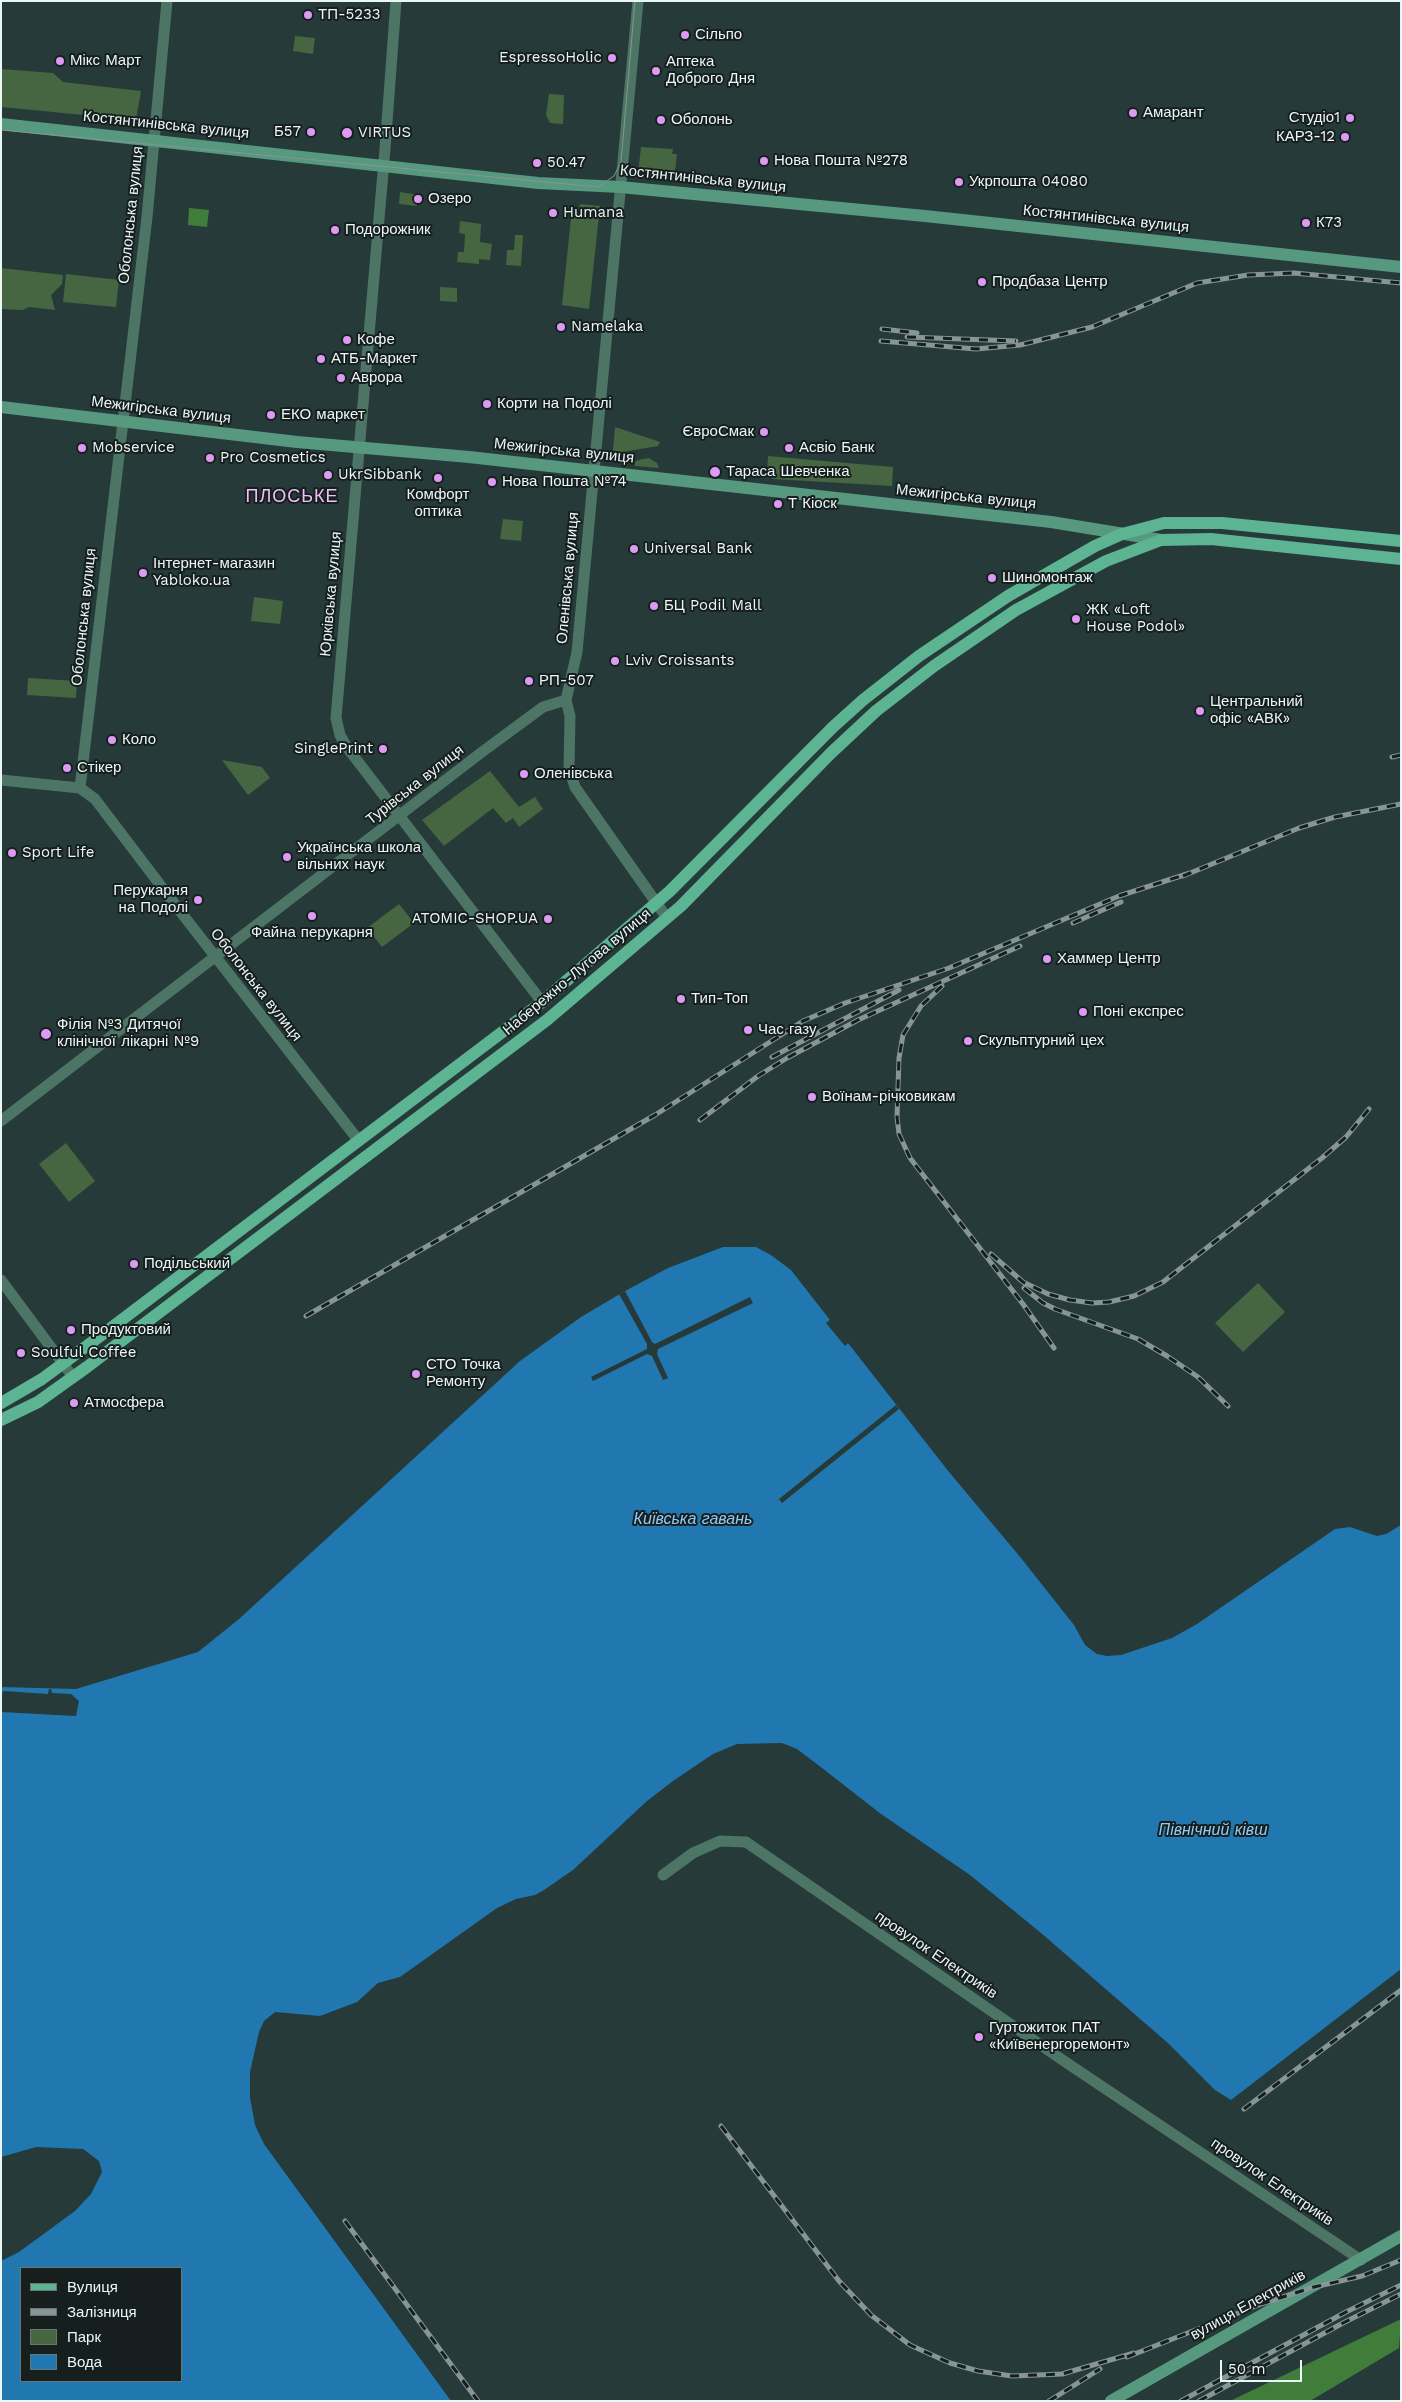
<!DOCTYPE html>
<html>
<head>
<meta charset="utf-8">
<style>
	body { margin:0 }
	#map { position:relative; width:1402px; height:2402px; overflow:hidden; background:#263a39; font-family:"Work Sans",sans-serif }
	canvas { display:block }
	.frame { position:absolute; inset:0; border:2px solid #ebf6f6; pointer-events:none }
	.legend { position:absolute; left:20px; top:2267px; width:162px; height:115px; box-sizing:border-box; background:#161f1e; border:1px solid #6b7574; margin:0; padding:6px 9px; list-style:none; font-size:15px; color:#ebf6f6 }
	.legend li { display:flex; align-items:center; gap:10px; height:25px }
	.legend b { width:25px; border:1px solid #6b7574 }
	.scale { position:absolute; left:1220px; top:2360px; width:82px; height:22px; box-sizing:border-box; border:2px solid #ebf6f6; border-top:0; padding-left:6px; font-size:15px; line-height:18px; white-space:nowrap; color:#ebf6f6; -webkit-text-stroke:4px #161f1e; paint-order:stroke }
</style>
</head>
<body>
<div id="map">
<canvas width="1402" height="2402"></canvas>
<div class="frame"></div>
<ul class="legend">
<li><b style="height:6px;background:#5cb493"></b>Вулиця</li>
<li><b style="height:6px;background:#869695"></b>Залізниця</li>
<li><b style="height:14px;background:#456641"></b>Парк</li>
<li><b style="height:14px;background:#2177af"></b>Вода</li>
</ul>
<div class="scale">50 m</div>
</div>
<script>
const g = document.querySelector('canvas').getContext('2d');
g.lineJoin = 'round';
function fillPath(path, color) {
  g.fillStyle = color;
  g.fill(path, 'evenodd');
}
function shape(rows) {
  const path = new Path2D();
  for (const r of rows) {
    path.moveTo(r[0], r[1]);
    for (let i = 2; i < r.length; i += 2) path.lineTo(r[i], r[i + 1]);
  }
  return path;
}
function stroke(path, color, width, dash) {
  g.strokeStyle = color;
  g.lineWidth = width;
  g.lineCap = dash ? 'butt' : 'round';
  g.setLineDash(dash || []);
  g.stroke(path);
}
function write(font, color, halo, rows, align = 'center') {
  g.font = font + ' "Work Sans",sans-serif';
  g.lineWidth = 4;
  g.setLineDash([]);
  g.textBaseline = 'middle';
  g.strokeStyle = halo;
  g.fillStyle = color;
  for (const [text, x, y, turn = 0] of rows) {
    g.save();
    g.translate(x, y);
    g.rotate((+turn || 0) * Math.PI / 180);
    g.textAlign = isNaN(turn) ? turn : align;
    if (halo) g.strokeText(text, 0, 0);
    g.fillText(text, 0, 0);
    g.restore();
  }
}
const green = shape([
	[295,36,315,38,313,54,293,51],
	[1,69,53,73,63,82,141,91,136,120,1,107],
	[549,94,564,95,563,124,550,123,546,115],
	[641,147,673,149,672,154,677,154,674,180,640,176,638,173],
	[400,192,419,195,417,206,399,204],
	[580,204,600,206,589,309,562,305,572,208,579,208],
	[460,221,481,224,480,242,492,244,490,260,479,259,479,264,457,262,458,252,464,252,465,234,459,233],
	[515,235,523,235,521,266,506,265,507,250,514,250],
	[1,268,63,275,62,284,51,295,55,310,29,307,23,310,1,309],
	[66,274,119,280,116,307,63,302],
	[440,287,457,288,457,302,440,301],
	[615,427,660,442,658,446,616,453,613,451],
	[768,456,893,467,892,486,773,479,767,474],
	[649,458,657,463,659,468,635,466,635,462,638,460],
	[503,519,523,521,521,541,500,539],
	[254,597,283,601,280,624,251,621],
	[28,678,77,681,76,698,27,695],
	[222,760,262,767,270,778,248,795],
	[490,771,519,807,535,797,543,809,519,827,513,818,506,823,493,808,444,846,422,820],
	[399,904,414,923,382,947,367,928],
	[66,1143,95,1181,69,1202,39,1164],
	[1258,1283,1285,1312,1243,1352,1215,1323]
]);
const forest = shape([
	[189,208,209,210,207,227,188,225],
	[1401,2319,1399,2348,1310,2401,1230,2401]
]);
const water = shape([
	[723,1247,756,1247,771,1255,791,1270,830,1320,826,1323,845,1346,848,1343,949,1472,1021,1558,1074,1625,1085,1645,1097,1654,1107,1656,1121,1655,1172,1638,1197,1624,1335,1529,1350,1527,1377,1536,1386,1534,1401,1525,1401,1969,1231,2100,1215,2090,1169,2044,1041,1933,970,1875,881,1814,822,1768,797,1749,782,1743,737,1744,713,1754,673,1781,647,1801,573,1870,544,1890,535,1895,516,1899,497,1908,400,1977,378,1983,357,2002,320,2016,275,2012,264,2021,259,2032,250,2072,250,2098,255,2125,264,2144,451,2401,1,2401,1,2261,19,2252,75,2211,91,2194,102,2172,99,2161,83,2149,36,2147,1,2157,1,1687,76,1689,198,1652,239,1619,520,1361,581,1317,625,1291,668,1268],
	[21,2268,181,2268,181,2381,21,2381]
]);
const pier = shape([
	[625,1291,652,1342,655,1344,750,1297,753,1303,658,1349,657,1354,668,1378,663,1380,652,1356,647,1354,593,1381,591,1377,647,1349,647,1344,619,1294],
	[896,1405,899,1409,782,1503,779,1499],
	[49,1689,51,1689,52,1693,71,1694,79,1701,76,1716,1,1712,1,1693,4,1691,48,1694]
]);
const street = shape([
	[167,1,147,217,80,788,95,799,183,915,359,1141],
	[396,1,385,149,336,718,340,735,346,746,542,1002],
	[638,1,577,652,566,700,570,716,569,768,575,787,667,918],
	[1,780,80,788],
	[1,1121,482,752,543,707,566,700],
	[1,1280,73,1377],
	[663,1875,693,1853,720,1841,746,1842,1064,2061,1361,2260]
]);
const secondary = shape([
	[1,124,538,183,620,187,925,216,1401,267],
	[1,407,297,442,469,457,1051,522,1161,540],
	[1111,2401,1401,2236]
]);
const primary = shape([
	[1,1403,42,1379,103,1334,542,1002,670,891,833,727,863,700,919,656,1008,596,1095,546,1122,534,1164,523,1222,523,1401,541],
	[1,1420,38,1402,87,1367,547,1020,681,906,831,753,876,711,934,666,1016,610,1106,561,1161,540,1211,539,1401,559]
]);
const tram = shape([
	[1,130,598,187,614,176,621,162,635,1]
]);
const rail = shape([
	[882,329,917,333],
	[907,337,1016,341],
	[881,341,976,349,1020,345,1092,327,1197,283,1248,275,1294,273,1401,283],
	[1392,757,1401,755],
	[1183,876,1299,828,1335,817,1401,804],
	[1073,923,1121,902],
	[942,986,921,1006,903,1035,899,1058,897,1117,899,1134,910,1158,1023,1304,1054,1348],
	[772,1057,899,990],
	[700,1120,758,1076,787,1058,858,1020,1020,946],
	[991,1254,1023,1282,1048,1294,1070,1300,1092,1303,1109,1302,1134,1296,1163,1282,1322,1158,1346,1137,1369,1109],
	[1024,1288,1043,1303,1055,1309,1138,1339,1167,1356,1198,1377,1228,1406],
	[306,1316,655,1115,803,1021,845,1003,949,968,1119,896,1190,873],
	[1244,2109,1401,1990],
	[721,2126,839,2281,871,2315,910,2345,950,2363,978,2371,1012,2376,1062,2374,1134,2353],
	[345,2221,478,2401],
	[1127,2357,1261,2304,1314,2287,1362,2276,1401,2260],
	[1049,2401,1100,2369],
	[1181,2401,1346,2312,1401,2285],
	[1199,2401,1343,2323,1401,2294]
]);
const markers = [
	[308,15,5,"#dd99f3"],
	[685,35,5,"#dd99f3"],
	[612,58,5,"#dd99f3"],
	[60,61,5,"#dd99f3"],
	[656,71,5,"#dd99f3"],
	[1133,113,5,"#dd99f3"],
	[1350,118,5,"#dd99f3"],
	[661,120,5,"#dd99f3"],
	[311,132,5,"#dd99f3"],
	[347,133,6,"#dd99f3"],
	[1345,137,5,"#dd99f3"],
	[764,161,5,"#dd99f3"],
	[537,163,5,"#dd99f3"],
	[959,182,5,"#dd99f3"],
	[418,199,5,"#dd99f3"],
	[553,213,5,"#dd99f3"],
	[1306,223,5,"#dd99f3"],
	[335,230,5,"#dd99f3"],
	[982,282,5,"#dd99f3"],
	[561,327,5,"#dd99f3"],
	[347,340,5,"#dd99f3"],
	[321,359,5,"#dd99f3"],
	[341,378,5,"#dd99f3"],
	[487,404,5,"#dd99f3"],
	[271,415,5,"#dd99f3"],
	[764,432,5,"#dd99f3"],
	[82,448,5,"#dd99f3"],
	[789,448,5,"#dd99f3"],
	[210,458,5,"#dd99f3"],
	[715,472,6,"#dd99f3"],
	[328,475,5,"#dd99f3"],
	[438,478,5,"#dd99f3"],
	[492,482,5,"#dd99f3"],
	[778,504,5,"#dd99f3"],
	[634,549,5,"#dd99f3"],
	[143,573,5,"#dd99f3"],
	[992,578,5,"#dd99f3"],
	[654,606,5,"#dd99f3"],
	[1076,619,5,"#dd99f3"],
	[615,661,5,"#dd99f3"],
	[529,681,5,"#dd99f3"],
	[1200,711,5,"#dd99f3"],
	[112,740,5,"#dd99f3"],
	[383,749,5,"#dd99f3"],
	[67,768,5,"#dd99f3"],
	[524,774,5,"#dd99f3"],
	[12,853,5,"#dd99f3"],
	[287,857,5,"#dd99f3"],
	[198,900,5,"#dd99f3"],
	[312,916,5,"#dd99f3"],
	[548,919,5,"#dd99f3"],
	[1047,959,5,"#dd99f3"],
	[681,999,5,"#dd99f3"],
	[1083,1012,5,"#dd99f3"],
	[748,1030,5,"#dd99f3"],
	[46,1034,6,"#dd99f3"],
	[968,1041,5,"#dd99f3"],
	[812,1097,5,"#dd99f3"],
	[134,1264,5,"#dd99f3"],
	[71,1330,5,"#dd99f3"],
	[21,1353,5,"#dd99f3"],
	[416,1374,5,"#dd99f3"],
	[74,1403,5,"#dd99f3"],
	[979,2037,5,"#dd99f3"]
];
const poiNames = [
	["ТП-5233",318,15],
	["Сільпо",695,35],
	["EspressoHolic",602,58,"right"],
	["Мікс Март",70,61],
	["Аптека",666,62],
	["Доброго Дня",666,79],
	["Амарант",1143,113],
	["Студіо1",1340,118,"right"],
	["Оболонь",671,120],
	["Б57",301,132,"right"],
	["VIRTUS",358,133],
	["КАРЗ-12",1335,137,"right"],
	["Нова Пошта №278",774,161],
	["50.47",547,163],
	["Укрпошта 04080",969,182],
	["Озеро",428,199],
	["Humana",563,213],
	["К73",1316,223],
	["Подорожник",345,230],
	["Продбаза Центр",992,282],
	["Namelaka",571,327],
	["Кофе",357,340],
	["АТБ-Маркет",331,359],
	["Аврора",351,378],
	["Корти на Подолі",497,404],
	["ЕКО маркет",281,415],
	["ЄвроСмак",754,432,"right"],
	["Mobservice",92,448],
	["Асвіо Банк",799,448],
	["Pro Cosmetics",220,458],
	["Тараса Шевченка",726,472],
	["UkrSibbank",338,475],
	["Нова Пошта №74",502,482],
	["Комфорт",438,495,"center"],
	["оптика",438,512,"center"],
	["Т Кіоск",788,504],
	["Universal Bank",644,549],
	["Інтернет-магазин",153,564],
	["Yabloko.ua",153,581],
	["Шиномонтаж",1002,578],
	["БЦ Podil Mall",664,606],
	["ЖК «Loft",1086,610],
	["House Podol»",1086,627],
	["Lviv Croissants",625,661],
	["РП-507",539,681],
	["Центральний",1210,702],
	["офіс «АВК»",1210,719],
	["Коло",122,740],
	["SinglePrint",373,749,"right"],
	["Стікер",77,768],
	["Оленівська",534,774],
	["Українська школа",297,848],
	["вільних наук",297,865],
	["Sport Life",22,853],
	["Перукарня",188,891,"right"],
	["на Подолі",188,908,"right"],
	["ATOMIC-SHOP.UA",538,919,"right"],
	["Файна перукарня",312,933,"center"],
	["Хаммер Центр",1057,959],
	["Тип-Топ",691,999],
	["Поні експрес",1093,1012],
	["Філія №3 Дитячої",57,1025],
	["клінічної лікарні №9",57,1042],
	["Час газу",758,1030],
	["Скульптурний цех",978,1041],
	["Воїнам-річковикам",822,1097],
	["Подільський",144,1264],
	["Продуктовий",81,1330],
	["Soulful Coffee",31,1353],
	["СТО Точка",426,1365],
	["Ремонту",426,1382],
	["Атмосфера",84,1403],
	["Гуртожиток ПАТ",989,2028],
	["«Київенергоремонт»",989,2045]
];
const streetNames = [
	["Костянтинівська вулиця",166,125,6],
	["Костянтинівська вулиця",703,179,6],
	["Оболонська вулиця",131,215,-84],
	["Костянтинівська вулиця",1106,219,6],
	["Межигірська вулиця",161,410,7],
	["Межигірська вулиця",564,451,6],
	["Межигірська вулиця",966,497,6],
	["Оленівська вулиця",568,578,-85],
	["Юрківська вулиця",331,594,-85],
	["Оболонська вулиця",84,617,-84],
	["Турівська вулиця",415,785,-38],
	["Набережно-Лугова вулиця",577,972,-40],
	["Оболонська вулиця",256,985,52],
	["провулок Електриків",936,1955,34],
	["провулок Електриків",1272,2182,34],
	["вулиця Електриків",1248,2305,-29]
];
const waterNames = [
	["Київська гавань",693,1519],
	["Північний ківш",1213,1830]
];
const quarterNames = [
	["ПЛОСЬКЕ",292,497]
];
fillPath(green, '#456641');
fillPath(forest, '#417d3a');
fillPath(water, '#2177af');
fillPath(pier, '#263a39');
stroke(street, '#4d7565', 11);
stroke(secondary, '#56997f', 12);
stroke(primary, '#5cb493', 12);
stroke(tram, '#869695', 1);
stroke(rail, '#869695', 5);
stroke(rail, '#161f1e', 3, [9]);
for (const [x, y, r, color] of markers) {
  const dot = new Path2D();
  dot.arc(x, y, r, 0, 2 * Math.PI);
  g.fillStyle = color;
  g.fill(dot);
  stroke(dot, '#161f1e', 2);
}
write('15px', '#ebf6f6', '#161f1e', poiNames, 'left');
write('15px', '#ebf6f6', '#161f1e', streetNames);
write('italic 16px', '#8fcaf7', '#161f1e', waterNames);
g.letterSpacing = '1px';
write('18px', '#efbfff', '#161f1e', quarterNames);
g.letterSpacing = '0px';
</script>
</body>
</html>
